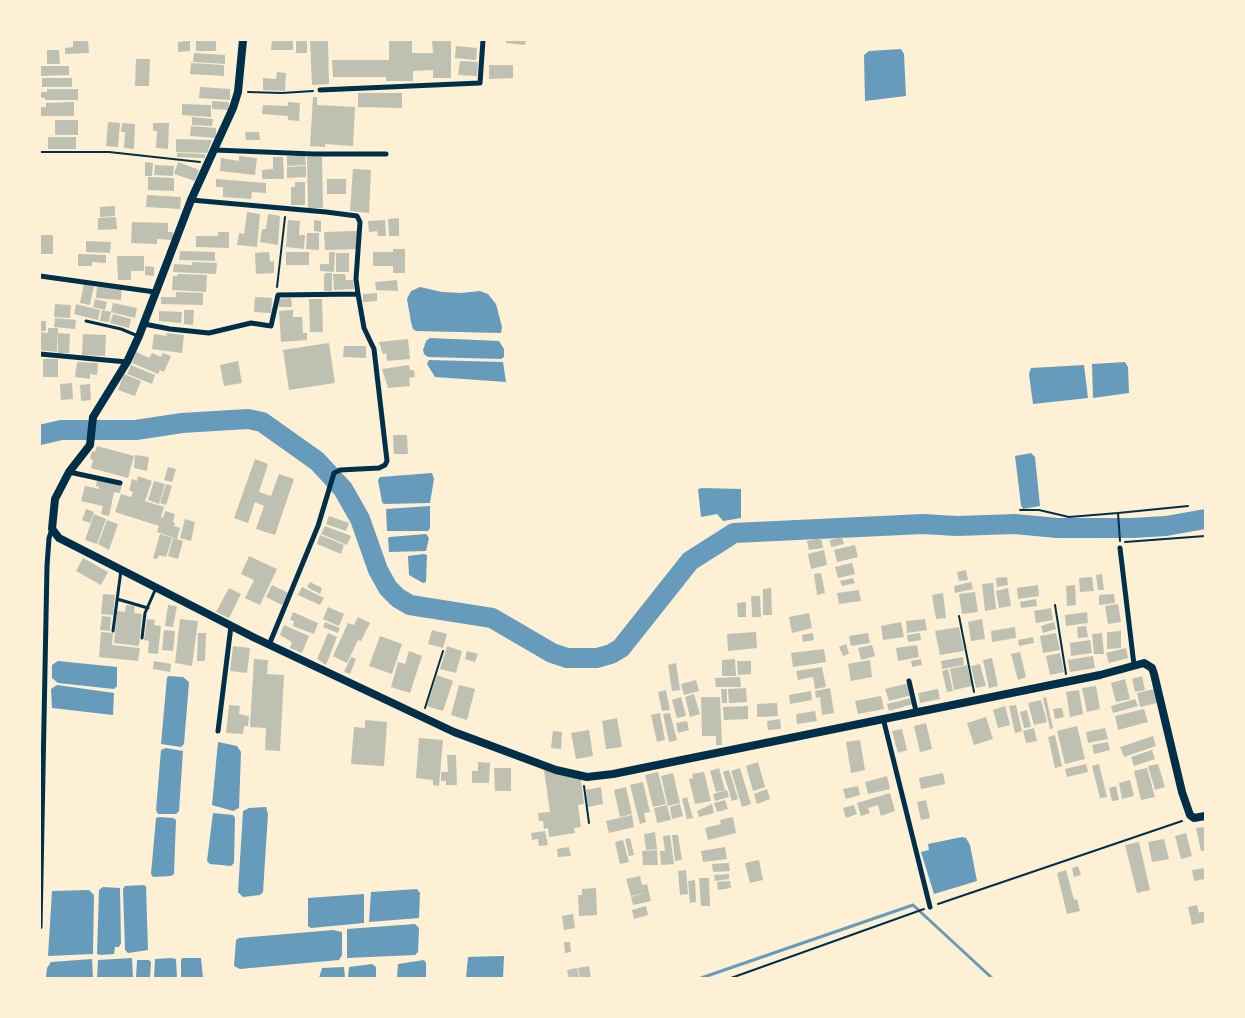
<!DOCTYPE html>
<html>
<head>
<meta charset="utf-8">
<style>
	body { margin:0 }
	#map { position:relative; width:1245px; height:1018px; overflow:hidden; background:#fdf0d5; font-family:Lato,sans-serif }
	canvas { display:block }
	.frame { position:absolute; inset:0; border:41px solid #fdf0d5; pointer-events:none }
</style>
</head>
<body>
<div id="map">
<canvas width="1245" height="1018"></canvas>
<div class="frame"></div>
</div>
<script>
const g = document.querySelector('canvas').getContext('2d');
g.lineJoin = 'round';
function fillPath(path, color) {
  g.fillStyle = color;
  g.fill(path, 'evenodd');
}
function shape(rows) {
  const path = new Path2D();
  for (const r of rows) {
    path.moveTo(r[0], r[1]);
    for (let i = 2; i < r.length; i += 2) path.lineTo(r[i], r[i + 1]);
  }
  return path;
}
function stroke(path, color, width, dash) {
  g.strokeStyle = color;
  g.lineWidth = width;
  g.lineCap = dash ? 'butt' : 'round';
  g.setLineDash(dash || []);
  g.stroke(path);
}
const water = shape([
	[901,49,904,54,906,96,865,101,864,55,869,51],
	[420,287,442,292,461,293,480,291,488,294,496,304,502,327,501,333,416,331,413,329,411,322,407,299,411,291],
	[430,338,499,341,504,349,504,357,501,359,428,357,424,354,423,350,426,341],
	[429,360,503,362,506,382,435,377,427,364],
	[1125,362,1128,367,1129,393,1093,398,1092,364],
	[1084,365,1088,398,1033,404,1029,374,1031,368],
	[1031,453,1035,457,1040,506,1023,509,1021,505,1015,456],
	[432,473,434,479,430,503,384,504,382,502,378,480,380,477],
	[702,488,741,489,741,518,723,521,717,514,701,517,698,489],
	[430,506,430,528,428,531,387,531,386,509],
	[426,534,429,538,426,551,389,552,388,538,390,537],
	[424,554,427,555,426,582,423,583,409,575,408,556],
	[58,661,117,667,117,686,114,689,58,683,52,678,52,665],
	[169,676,183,677,189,682,184,744,181,747,161,744,167,677],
	[57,685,114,693,113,715,52,708,51,689],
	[218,742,237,746,241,752,239,808,233,811,212,805],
	[166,748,183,751,179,811,176,814,158,814,156,810,161,750],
	[266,807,268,814,263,892,260,895,243,897,238,892,243,811,249,808],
	[213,813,233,815,235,818,234,863,231,866,210,864,207,861],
	[159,817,173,818,176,820,174,874,171,876,153,877,151,874,156,818],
	[962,837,966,838,970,845,977,881,934,894,921,852,929,850,928,844],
	[143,885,146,886,148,950,128,953,125,950,123,889,125,886],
	[103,887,120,888,121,943,119,947,115,947,114,954,100,955,97,954,99,890],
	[417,889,420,893,419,918,369,922,371,892],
	[89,890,94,895,93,954,48,956,52,891],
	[364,894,364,923,311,928,308,926,308,898],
	[415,924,419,928,418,952,415,955,347,958,347,929],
	[333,930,342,932,342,955,339,960,240,969,234,966,236,940,239,938],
	[504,956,503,978,466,978,468,957],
	[132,958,133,978,97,978,98,960],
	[171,958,176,959,177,978,154,978,155,959],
	[183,958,201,958,203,978,181,978,181,959],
	[92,959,93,978,46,978,47,968,51,962],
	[137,960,149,960,151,962,150,978,136,978],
	[424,960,426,963,426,978,397,978,398,964],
	[372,964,376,967,376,978,348,978,349,967],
	[344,967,345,978,319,978,322,968]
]);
const stream = shape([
	[701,978,913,905,992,978]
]);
const river = shape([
	[40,435,61,430,136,430,182,423,248,419,262,422,317,461,343,489,360,519,378,570,388,588,398,598,410,605,492,618,552,653,567,658,597,658,611,654,621,648,690,561,734,533,923,524,957,526,1015,524,1057,528,1132,528,1166,526,1205,519]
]);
const building = shape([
	[73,40,88,40,89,53,65,54,65,48,73,47],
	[182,40,190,40,190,51,178,52,178,42,182,42],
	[196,40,216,40,216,51,196,51],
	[272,40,293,40,293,50,271,50],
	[296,40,307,40,307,53,296,53],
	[310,40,328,40,329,84,312,85],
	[389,40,412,40,412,53,433,53,432,40,451,40,451,78,433,78,433,70,413,71,413,81,386,81,386,77,333,77,332,60,389,60],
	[506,40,526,40,525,45,506,43],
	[456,46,477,48,476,60,455,58],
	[47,50,59,50,60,64,47,64],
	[194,53,225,55,225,64,193,62],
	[136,59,150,59,149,86,135,86],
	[460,61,478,62,477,76,458,75],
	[191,63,224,65,224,76,190,74],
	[489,65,513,65,513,78,489,79],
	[40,66,69,66,69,75,40,76],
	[277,72,286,73,285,91,263,90,263,78,276,79],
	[42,78,72,78,72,87,42,87],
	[200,87,230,89,230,100,199,98],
	[47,89,78,89,78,100,45,100,45,98,40,98,40,92,47,92],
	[358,93,402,93,402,108,358,107],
	[313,97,317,97,317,105,355,107,353,146,325,144,325,147,310,146],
	[212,101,229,102,229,110,212,109],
	[74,102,74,116,40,116,40,107,46,107,46,103],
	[288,102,300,103,299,121,288,120,288,116,262,114,263,105,288,106],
	[182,104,211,105,211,117,182,115],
	[192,117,213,119,212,126,192,125],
	[55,120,78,120,78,135,55,135],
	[108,122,120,123,118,147,106,146],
	[122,123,135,124,134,149,124,148,125,132,121,132],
	[153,123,169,123,168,149,156,148,157,131,153,131],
	[191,126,216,128,216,138,190,136],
	[245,132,259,132,260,140,246,140],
	[48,137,76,137,76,149,48,149],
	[176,139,212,140,207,153,176,152],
	[177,153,205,154,205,158,177,157],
	[305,155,306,165,287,166,287,156],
	[239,156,257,158,255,175,220,171,221,158,239,161],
	[273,157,283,157,284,179,262,179,262,170,273,169],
	[307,157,322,157,323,208,308,208],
	[145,162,153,163,152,176,145,176],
	[178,162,199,170,195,181,174,174],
	[155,165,174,166,173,176,154,175],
	[306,166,306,177,287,178,287,167],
	[353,169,371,170,369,213,350,211],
	[148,177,174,178,174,191,148,190],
	[216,179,266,183,266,193,252,192,251,199,223,197,223,187,216,187],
	[327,179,346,179,346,194,327,194],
	[295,182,305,182,305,205,291,205,291,187,295,187],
	[147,195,181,197,180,209,146,207],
	[115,206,115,216,100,217,100,207],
	[247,212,260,214,257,247,237,245,239,233,244,234],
	[268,214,280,216,278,245,260,242,262,229,266,229],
	[116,217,117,229,98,230,98,218],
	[399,218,399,236,389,236,388,219],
	[288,220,300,221,299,235,305,235,304,249,286,247],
	[314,220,321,221,321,232,314,231],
	[385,220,386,236,378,236,377,231,369,232,368,221],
	[132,222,168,223,168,232,173,232,173,240,157,239,157,244,131,243],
	[357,231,358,249,325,250,324,232],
	[218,232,229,232,229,248,196,247,196,236,218,236],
	[307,233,319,233,319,250,306,249],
	[40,235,53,235,53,254,40,254],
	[86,241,111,242,110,253,86,252],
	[393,249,405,249,405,273,393,273,393,266,373,266,373,252,393,252],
	[180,251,215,252,215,261,179,260],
	[269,252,270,262,274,261,274,273,256,274,255,253],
	[286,252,309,252,309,265,286,265],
	[329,252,335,252,334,272,320,271,320,264,329,264],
	[336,253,349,253,349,272,336,272],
	[78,254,106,255,106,263,92,262,92,266,78,266],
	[117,256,144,256,144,271,131,271,131,280,118,280],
	[192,262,217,263,216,274,173,272,174,264,192,265],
	[145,266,154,267,154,276,145,275],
	[326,273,332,273,332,291,324,291,324,275],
	[178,274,207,275,206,292,172,290,173,276,177,276],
	[333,274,345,274,346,280,353,280,354,289,334,290],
	[397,280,398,291,376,290,375,282],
	[84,284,94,286,90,305,80,303],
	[97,286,122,288,121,300,96,298],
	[176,292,203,293,203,305,161,304,161,297,176,297],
	[377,293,377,301,363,302,363,294],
	[255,297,272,298,271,313,254,312],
	[291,298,292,307,279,307,279,299],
	[95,299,107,302,105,310,93,307],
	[309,299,322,299,323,332,310,332],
	[113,303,137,308,135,318,111,312],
	[55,304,71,305,70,318,54,317],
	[76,304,100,310,98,320,74,314],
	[102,310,111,312,109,322,100,321],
	[184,310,194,310,193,325,184,324],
	[293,310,293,317,302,317,303,333,307,333,307,340,281,342,279,311],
	[159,311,182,312,181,323,159,321],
	[113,314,131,319,129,328,110,323],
	[55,318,76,320,75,329,54,327],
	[40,321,46,321,46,331,40,331],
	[48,328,58,328,57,352,40,350,40,332,48,333],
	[58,333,70,334,69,353,58,353],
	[167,333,184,335,182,353,152,349,154,334,166,336],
	[83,334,106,335,105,356,82,355],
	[408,339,410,359,387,361,386,353,383,354,379,342],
	[329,343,335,383,289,390,283,350],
	[344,346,366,346,366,358,343,357],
	[136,352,149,358,152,353,161,357,163,353,171,356,164,372,160,370,158,374,132,363],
	[43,359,58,359,58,377,43,377],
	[238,361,242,383,224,386,220,365],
	[77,362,98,363,97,375,90,374,90,379,75,377],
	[131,365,155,375,152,384,127,374],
	[409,365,410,370,414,370,415,377,409,378,410,386,388,388,382,369],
	[124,374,141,381,135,396,118,390],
	[72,383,73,399,61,400,60,384],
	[90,384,91,400,81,401,80,385],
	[393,435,407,435,408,454,394,454],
	[97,446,134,456,128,478,91,468,93,460,90,459,92,451,95,452],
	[135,455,149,457,147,471,134,468],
	[255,459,268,464,259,492,271,496,279,474,294,479,275,535,256,529,264,506,255,502,248,523,234,518],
	[168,467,176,469,172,482,164,480],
	[138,476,152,481,145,501,164,507,161,517,163,518,165,511,175,514,173,522,175,523,174,526,180,528,177,539,157,532,159,526,115,512,121,494,131,497,133,492,129,490,132,479,137,481],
	[97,480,122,485,120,493,114,492,109,516,101,514,103,506,81,501,85,486,99,489,99,487,96,486],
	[154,481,165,484,159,504,148,500],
	[166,484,172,486,166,505,160,503],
	[86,509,94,512,90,523,82,520],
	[94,514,106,519,97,544,85,540],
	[329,516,349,523,346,531,326,524],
	[185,519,195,522,191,541,180,538],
	[107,520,118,524,109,550,98,544],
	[325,526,351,536,347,545,321,534],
	[160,534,172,538,166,557,159,555,157,559,153,558],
	[320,535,344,545,341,554,317,544],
	[842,537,844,544,831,547,830,540],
	[173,538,183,541,178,559,168,556],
	[821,538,823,548,809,550,807,541],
	[855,545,858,557,837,562,834,550],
	[824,550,827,565,811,569,808,554],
	[249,556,277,569,260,605,245,598,254,580,241,574],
	[83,558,108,572,101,585,76,571],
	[852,563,855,574,838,578,835,567],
	[966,570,968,580,959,581,957,572],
	[821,573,825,593,817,595,814,574],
	[1102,574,1104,590,1098,590,1096,575],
	[1007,577,1008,585,997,587,996,578],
	[1092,577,1094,591,1080,592,1079,578],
	[853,578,855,583,842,586,840,581],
	[310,582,322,588,320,594,307,587],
	[971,582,973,589,955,593,954,586],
	[993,583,996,609,985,611,982,584],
	[272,585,288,593,282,605,266,597],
	[1038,585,1039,596,1018,599,1017,588],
	[1075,585,1076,605,1067,606,1066,586],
	[302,587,324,598,320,605,298,595],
	[229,588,241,594,229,618,216,612],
	[771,588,772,615,763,615,763,589],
	[1008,588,1011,606,999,608,996,591],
	[859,590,861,601,839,604,837,593],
	[975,592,978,612,962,614,959,594],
	[943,593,946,618,936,619,932,595],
	[103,594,115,595,113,615,101,614],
	[1114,594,1115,603,1099,605,1099,595],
	[751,596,760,596,761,617,752,617],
	[1036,599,1037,606,1021,608,1020,602],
	[746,602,746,617,738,617,737,603],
	[1118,604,1121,622,1108,624,1105,606],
	[126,605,135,606,134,613,142,614,139,646,114,643,117,611,125,612],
	[168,605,177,606,173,627,165,626],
	[328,607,344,614,339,626,323,619],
	[1051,608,1053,620,1036,623,1034,611],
	[293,612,318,623,314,634,293,626,294,621,290,620],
	[1087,612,1088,623,1066,626,1065,615],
	[809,613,812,628,792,633,789,617],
	[102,616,111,617,110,631,100,630],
	[358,617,370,623,361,641,358,640,347,663,333,656,348,623,354,625],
	[147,619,155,620,154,625,161,626,158,654,148,653,149,641,144,640],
	[180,619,198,621,192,666,175,663],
	[925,619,927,630,907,633,906,621],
	[982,619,985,639,971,641,968,622],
	[325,622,340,628,338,633,323,627],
	[901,622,904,637,883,640,881,626],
	[1054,622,1056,629,1043,633,1041,626],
	[284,625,309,636,302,653,290,648,292,642,280,635],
	[1086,626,1088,637,1078,638,1077,627],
	[959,627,964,651,940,655,935,631],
	[1015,627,1016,638,992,642,991,631],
	[164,630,175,631,173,651,162,650],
	[432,630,447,634,443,648,428,644],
	[1121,631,1121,648,1107,649,1107,632],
	[101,632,113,633,112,645,140,648,138,661,99,657],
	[756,632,757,648,728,651,727,634],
	[198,633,206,633,205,661,197,661],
	[328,633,337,637,326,665,317,659],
	[813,633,814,640,803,642,802,635],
	[868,633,870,643,851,646,849,636],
	[920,633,921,640,908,642,907,635],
	[1056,633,1060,650,1043,653,1040,636],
	[1102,633,1104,654,1094,654,1092,634],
	[380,636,402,644,392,674,369,666],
	[1033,637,1034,643,1019,646,1018,640],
	[1090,640,1092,653,1071,656,1070,643],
	[846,644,849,654,843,656,839,647],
	[872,645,875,656,861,660,858,648],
	[917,645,919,657,898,661,896,648],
	[233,646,250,648,247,673,230,671],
	[447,646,462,651,456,673,440,669],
	[1126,648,1128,658,1109,663,1106,653],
	[824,649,826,662,793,667,791,653],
	[409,651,422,656,410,693,391,687,398,662,405,664],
	[467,651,478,654,475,662,465,659],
	[1020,652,1026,677,1018,680,1011,654],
	[1060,653,1064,672,1050,675,1046,656],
	[1093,656,1095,668,1070,672,1068,660],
	[351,657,356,659,350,674,344,672],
	[963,657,964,665,942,669,941,661],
	[992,658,998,686,989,688,983,660],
	[254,659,268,660,267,674,284,675,280,751,265,750,266,728,250,727],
	[735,659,736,676,722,676,722,660],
	[921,659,922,665,912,667,911,661],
	[870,660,872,677,851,681,848,664],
	[154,661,171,664,170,672,153,669],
	[737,661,751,661,751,674,738,675],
	[676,663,680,690,672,691,668,665],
	[980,664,986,686,976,688,971,666],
	[967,665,972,686,954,690,950,669],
	[822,667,826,687,815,689,813,677,798,680,796,671],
	[948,669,953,691,947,692,942,671],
	[437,675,453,681,443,711,427,706],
	[1142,676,1145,690,1135,692,1132,679],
	[740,677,741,687,716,687,715,678],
	[1125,679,1130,699,1116,702,1111,683],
	[696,680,699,691,684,695,681,684],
	[909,683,912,695,889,701,885,689],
	[459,685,475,689,467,720,451,715],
	[1096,686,1100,709,1087,712,1082,688],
	[746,688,747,702,729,703,728,689],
	[830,688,834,713,822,715,820,697,816,698,815,691],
	[721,689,727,689,727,703,722,703],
	[938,689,940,699,920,703,918,693],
	[1154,689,1157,703,1140,707,1137,693],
	[666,690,670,710,662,711,658,692],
	[1079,690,1083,714,1070,717,1066,692],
	[811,691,812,700,790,704,789,695],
	[694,694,700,714,690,717,685,697],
	[881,696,884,709,858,714,855,701],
	[681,697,686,716,677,718,672,700],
	[701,697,720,697,722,745,716,745,716,736,702,736],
	[1046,697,1053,728,1050,729,1043,698],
	[911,698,913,704,889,711,887,704],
	[1135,699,1138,706,1113,713,1111,706],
	[1041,700,1047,722,1034,725,1028,703],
	[777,703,778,716,757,717,757,704],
	[229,705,240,706,239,714,249,716,248,726,244,726,243,734,226,733],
	[1016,705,1022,731,1015,733,1009,706],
	[748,706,748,719,724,720,723,707],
	[1005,706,1010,725,998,728,993,710],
	[1062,708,1064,717,1055,719,1053,709],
	[1144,709,1148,722,1118,730,1115,716],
	[1027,710,1031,727,1024,728,1020,712],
	[815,711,817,721,797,724,796,714],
	[660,713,665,740,657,742,651,715],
	[670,713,677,740,669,742,663,714],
	[986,717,993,739,974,745,967,723],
	[617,718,622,747,606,749,602,721],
	[780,719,781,729,768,730,767,721],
	[365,720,387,722,384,766,351,764,354,727,365,728],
	[687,721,689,730,678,733,676,723],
	[926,723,932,749,920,752,914,726],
	[1077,726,1085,759,1065,764,1057,731],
	[1034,728,1037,741,1026,743,1023,731],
	[1105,728,1108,739,1088,743,1086,732],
	[902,729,907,750,898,753,892,731],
	[589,730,593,756,576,759,571,733],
	[553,731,562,732,561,749,551,748],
	[1055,735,1062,766,1055,768,1048,737],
	[1153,736,1156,746,1124,757,1120,747],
	[419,738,443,740,439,786,433,785,433,780,416,778],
	[860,740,865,770,851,773,846,742],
	[1108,742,1110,750,1094,754,1092,745],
	[1152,750,1155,759,1134,766,1131,757],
	[447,755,456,755,457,785,446,785,446,781,441,781,441,772,448,772],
	[478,762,490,763,489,783,472,783,472,771,478,771],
	[758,762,765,787,753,791,746,766],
	[1086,764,1088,772,1067,777,1065,769],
	[1099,764,1107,797,1100,798,1092,766],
	[1158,764,1165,787,1155,790,1148,766],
	[494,768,511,768,511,791,495,791],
	[719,768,725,790,716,792,710,771],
	[740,768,751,804,742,807,731,771],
	[1147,768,1155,797,1141,800,1134,771],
	[544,770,581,779,584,804,578,805,581,827,574,828,575,833,549,837,548,828,544,829,543,821,539,821,538,813,550,812],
	[729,770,738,799,732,801,723,772],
	[658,772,666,804,653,807,645,775],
	[704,772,711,801,695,804,689,779,693,778,692,774],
	[673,773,680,803,668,806,661,776],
	[943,773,945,784,921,789,919,778],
	[887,776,890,789,868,794,865,782],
	[1130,780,1134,796,1122,799,1119,783],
	[643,782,650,812,644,813,646,822,640,824,630,785],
	[858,786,860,795,846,799,843,789],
	[1116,786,1119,800,1112,801,1109,788],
	[601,787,603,804,588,807,586,790],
	[626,787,632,814,620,817,614,790],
	[767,789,770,799,757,804,754,794],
	[727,790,729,797,715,801,713,794],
	[890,793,895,811,881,816,878,805,868,808,870,813,861,816,857,803],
	[687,797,693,818,687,819,682,799],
	[725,800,728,809,717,812,714,803],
	[926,800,930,818,921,820,917,802],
	[680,804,683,816,672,819,670,807],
	[712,804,714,813,699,817,697,811],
	[667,805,671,820,657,823,654,808],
	[854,805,857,814,846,818,843,808],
	[632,815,634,827,609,833,606,821],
	[733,817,736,833,708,840,705,828,721,824,720,820],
	[1205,827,1205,851,1201,851,1196,828],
	[545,831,548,845,539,846,538,839,532,840,531,833],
	[655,832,657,849,646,850,644,834],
	[1186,833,1192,856,1181,859,1175,836],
	[670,835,674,864,661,865,660,851,665,851,663,836],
	[672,835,678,835,682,860,675,861],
	[630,838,634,855,629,856,625,839],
	[1164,839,1169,859,1152,862,1148,842],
	[623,840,629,862,620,864,615,842],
	[1139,842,1150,890,1137,893,1125,845],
	[569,847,571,856,558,857,557,849],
	[725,847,727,859,703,862,701,851],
	[657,850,658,865,643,865,642,851],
	[759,860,763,880,750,883,745,863],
	[729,863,730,871,713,872,712,864],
	[1078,866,1081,875,1074,877,1072,868],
	[1205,868,1205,879,1194,881,1192,870],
	[686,870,688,894,680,895,678,871],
	[1066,870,1074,900,1077,899,1080,911,1067,914,1057,873],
	[729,874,729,879,715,881,714,875],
	[640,876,642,885,647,884,651,901,633,905,631,897,645,893,631,896,626,879],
	[699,878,709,878,710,906,701,906],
	[695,880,696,902,690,903,688,881],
	[730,881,731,888,718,890,717,882],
	[596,888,597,915,579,916,578,895,582,895,582,889],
	[1197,905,1199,913,1205,911,1205,922,1192,925,1188,907],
	[646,906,648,915,634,919,632,910],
	[573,914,575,928,564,930,562,916],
	[564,942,570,942,571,952,565,953],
	[589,966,591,978,580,978,578,968],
	[577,968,579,978,569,978,567,970]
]);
const path = shape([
	[248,92,282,93,313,91],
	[40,152,109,152,200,162],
	[277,287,285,217],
	[1020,510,1039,510,1069,517,1118,513,1120,541],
	[1118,513,1188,506],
	[1125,542,1205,536],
	[1055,605,1066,674],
	[959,616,974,692],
	[425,708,443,651],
	[584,786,589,823],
	[938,904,1182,821],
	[731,978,924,909]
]);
const service = shape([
	[86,321,121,329,138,336],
	[117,599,148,608],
	[113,631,121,570],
	[142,638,145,613,156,588]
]);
const minor = shape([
	[320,90,480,83,483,40],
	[215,150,313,154,386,154],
	[191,200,326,212,357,216,360,222,356,279,358,294,364,328,374,349,387,461,385,465,379,468,340,470,334,473,318,526,269,645],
	[40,276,155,292],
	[144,324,170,329,209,333,251,323,271,326,278,295,358,294],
	[40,354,127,362],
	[69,472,120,483],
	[1120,548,1134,665],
	[909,681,916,711],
	[883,718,930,907],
	[218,731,231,626],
	[40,927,47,566,49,538,52,529]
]);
const tertiary = shape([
	[243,40,238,92,233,108,191,200,139,336,127,362,93,417,90,445,69,472,55,499,52,529,59,538,255,638,454,732,556,770,587,777,613,774,1100,675,1144,663,1152,668,1154,674,1182,792,1190,815,1194,818,1205,816]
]);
fillPath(water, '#669bbc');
stroke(stream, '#669bbc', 3);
stroke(river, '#669bbc', 20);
fillPath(building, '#bec0b2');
stroke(path, '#003049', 2);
stroke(service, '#003049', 3);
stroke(minor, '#003049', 5);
stroke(tertiary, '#003049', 8);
</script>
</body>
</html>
